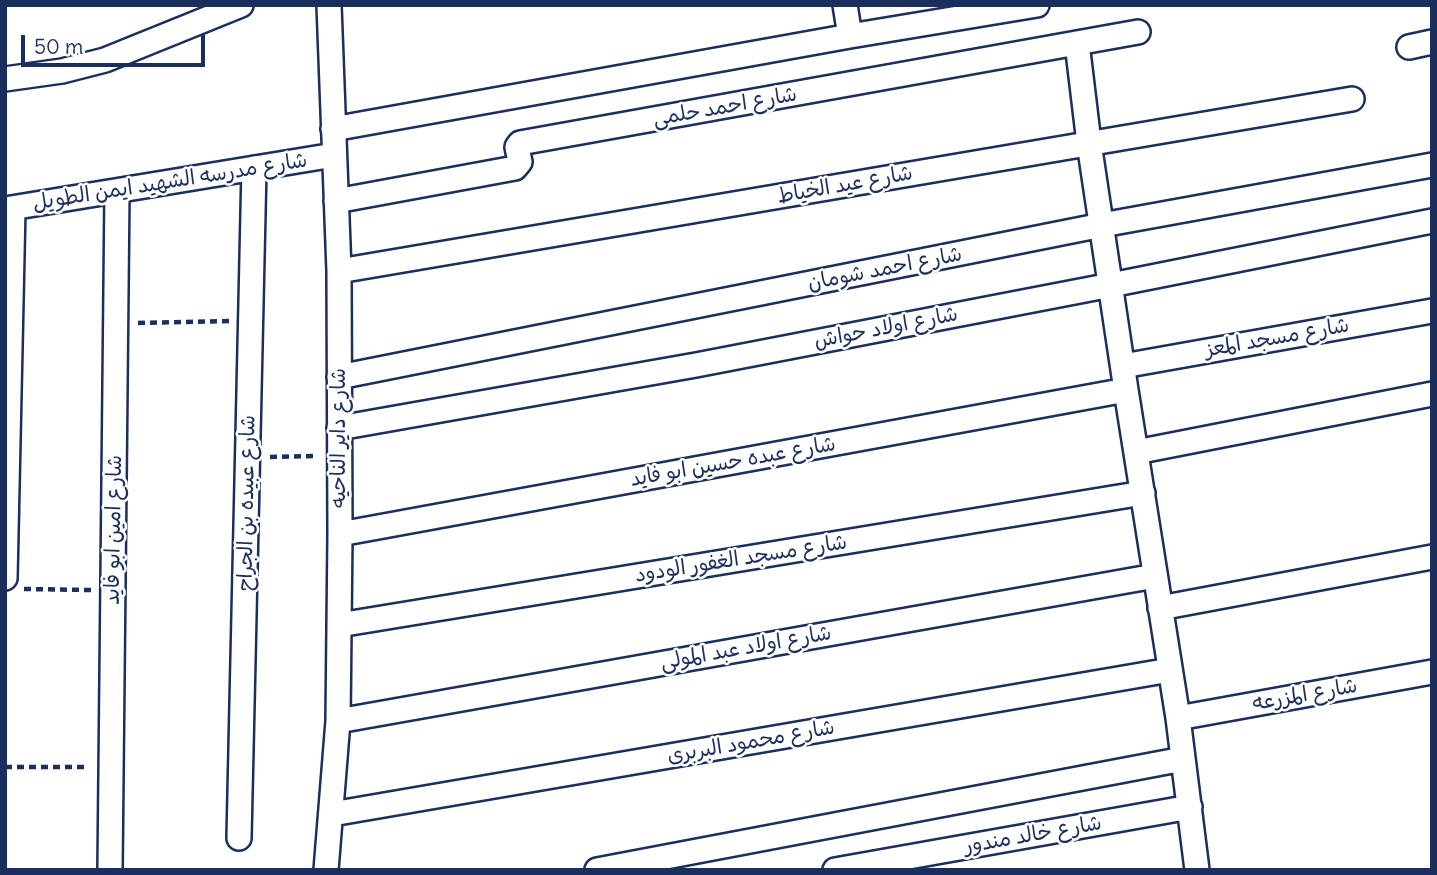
<!DOCTYPE html>
<html>
<head>
<meta charset="utf-8">
<style>
	body { margin:0 }
	#map { position:relative; width:1437px; height:875px; overflow:hidden; background:#fff; font-family:Delius,sans-serif }
	canvas { display:block }
	.frame { position:absolute; inset:0; border:7px solid #1b2f5e; pointer-events:none }
	.scale { position:absolute; left:21px; top:35px; width:184px; height:32px; box-sizing:border-box; border:4px solid #1b2f5e; border-top:0; padding-left:9px; font-size:21px; line-height:24px; white-space:nowrap; color:#1b2f5e; -webkit-text-stroke:5px #fff; paint-order:stroke }
</style>
</head>
<body>
<div id="map">
<canvas width="1437" height="875"></canvas>
<div class="frame"></div>
<div class="scale">50 m</div>
</div>
<script>
const g = document.querySelector('canvas').getContext('2d');
g.lineJoin = 'round';
function shape(rows) {
  const path = new Path2D();
  for (const r of rows) {
    path.moveTo(r[0], r[1]);
    for (let i = 2; i < r.length; i += 2) path.lineTo(r[i], r[i + 1]);
  }
  return path;
}
function stroke(path, color, width, dash) {
  g.strokeStyle = color;
  g.lineWidth = width;
  g.lineCap = dash ? 'butt' : 'round';
  g.setLineDash(dash || []);
  g.stroke(path);
}
function write(font, color, halo, rows, align = 'center') {
  g.font = font + ' Delius,"Playpen Sans Arabic",sans-serif';
  g.lineWidth = 5;
  g.setLineDash([]);
  g.textBaseline = 'middle';
  g.strokeStyle = halo;
  g.fillStyle = color;
  for (const [text, x, y, turn = 0] of rows) {
    g.save();
    g.translate(x, y);
    g.rotate((+turn || 0) * Math.PI / 180);
    g.textAlign = isNaN(turn) ? turn : align;
    if (halo) g.strokeText(text, 0, 0);
    g.fillText(text, 0, 0);
    g.restore();
  }
}
const path = shape([
	[138,323,230,321],
	[270,457,317,456],
	[24,589,92,590],
	[5,767,88,767]
]);
const street = shape([
	[845,5,850,36],
	[1077,43,1089,143,1126,390,1178,718,1197,870],
	[1409,47,1432,42],
	[5,79,62,71,105,60,241,5],
	[333,129,850,36,1037,5],
	[336,201,515,168,520,162,517,147,520,143,1138,32],
	[5,209,334,155],
	[339,271,1352,99],
	[1123,366,1432,311],
	[339,377,1102,225,1432,165],
	[339,428,696,365,1111,285,1432,221],
	[1136,452,1432,394],
	[340,534,1126,390],
	[5,578,13,208],
	[1160,608,1432,557],
	[339,625,1143,493],
	[1178,718,1432,672],
	[338,721,1155,576],
	[332,814,1170,670],
	[239,838,254,168],
	[110,870,117,191],
	[326,870,338,721,340,534,339,271,329,5],
	[597,870,1183,759],
	[835,870,1190,807]
]);
const streetNames = [
	["شارع احمد حلمى",725,107,-10],
	["شارع مدرسه الشهيد ايمن الطويل",170,182,-9],
	["شارع عيد الخياط",845,185,-10],
	["شارع احمد شومان",885,269,-11],
	["شارع اولاد حواش",886,328,-11],
	["شارع مسجد المعز",1277,338,-10],
	["شارع داير الناحيه",339,438,-90],
	["شارع عبده حسين ابو فايد",733,462,-10],
	["شارع عبيده بن الجراح",247,503,-89],
	["شارع امين ابو فايد",114,530,-89],
	["شارع مسجد الغفور الودود",741,559,-9],
	["شارع اولاد عبد المولى",746,648,-10],
	["شارع المزرعه",1305,695,-10],
	["شارع محمود البربرى",751,742,-10],
	["شارع خالد مندور",1033,835,-10]
];
stroke(street, '#1b2f5e', 28);
stroke(path, '#1b2f5e', 4.5, [7, 5]);
stroke(street, '#fff', 23);
write('21px', '#1b2f5e', '#fff', streetNames);
</script>
</body>
</html>
